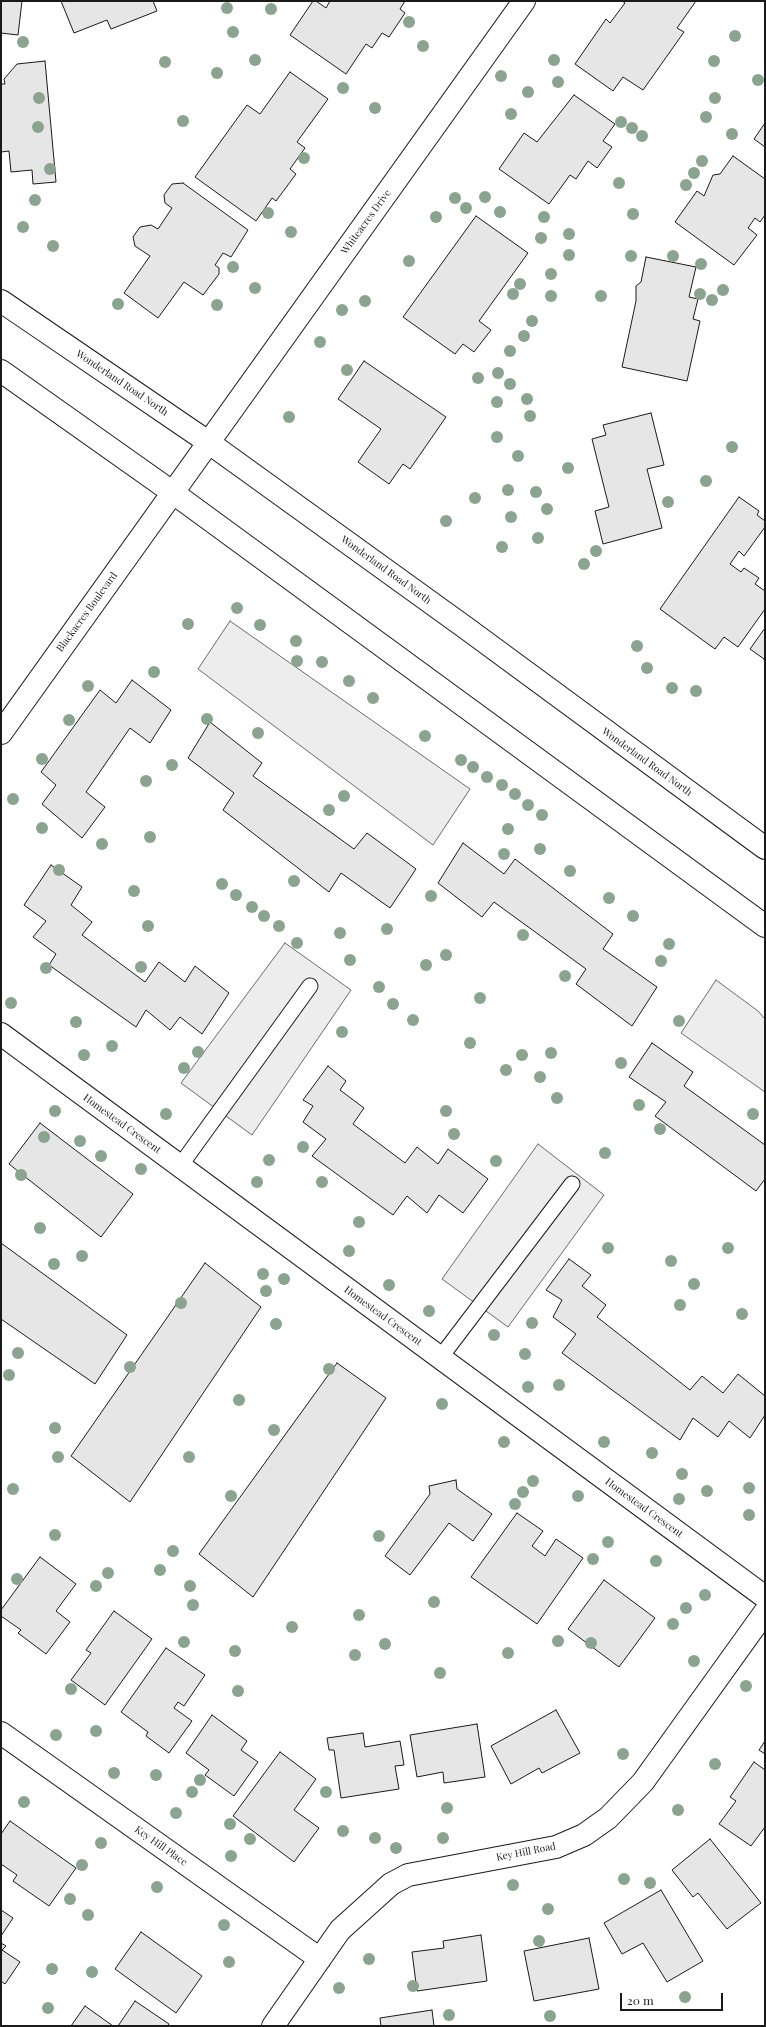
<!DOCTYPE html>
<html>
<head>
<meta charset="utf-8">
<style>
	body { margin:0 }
	#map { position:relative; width:766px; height:2027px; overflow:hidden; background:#fff; font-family:"Playfair Display",serif }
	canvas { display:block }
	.frame { position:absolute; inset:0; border:2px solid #1a1a1a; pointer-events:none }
	.scale { position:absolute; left:620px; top:1993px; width:103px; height:18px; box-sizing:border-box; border:2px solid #1a1a1a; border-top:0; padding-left:5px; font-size:12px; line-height:14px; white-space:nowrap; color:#1a1a1a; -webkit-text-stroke:3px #fff; paint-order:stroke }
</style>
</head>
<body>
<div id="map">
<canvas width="766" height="2027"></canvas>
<div class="frame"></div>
<div class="scale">20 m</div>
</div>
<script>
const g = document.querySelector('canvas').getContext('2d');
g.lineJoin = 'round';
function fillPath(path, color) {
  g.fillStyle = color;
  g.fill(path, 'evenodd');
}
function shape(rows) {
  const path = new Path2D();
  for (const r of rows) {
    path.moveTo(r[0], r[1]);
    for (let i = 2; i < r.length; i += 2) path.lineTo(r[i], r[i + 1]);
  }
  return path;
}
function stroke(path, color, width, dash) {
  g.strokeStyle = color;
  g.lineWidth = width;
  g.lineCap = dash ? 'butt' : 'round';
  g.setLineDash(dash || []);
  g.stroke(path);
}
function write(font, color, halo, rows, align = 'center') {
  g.font = font + ' "Playfair Display",serif';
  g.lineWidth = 3;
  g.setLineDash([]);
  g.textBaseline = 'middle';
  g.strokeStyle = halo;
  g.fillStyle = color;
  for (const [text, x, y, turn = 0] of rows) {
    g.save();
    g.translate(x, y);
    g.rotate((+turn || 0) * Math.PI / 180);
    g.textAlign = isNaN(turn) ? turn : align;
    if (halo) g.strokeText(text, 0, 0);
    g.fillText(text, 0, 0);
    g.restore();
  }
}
const parking = shape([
	[230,621,470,789,433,845,198,669,230,621],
	[285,943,351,990,252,1135,181,1083,285,943],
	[716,980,758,1011,765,1019,765,1092,681,1033,716,980],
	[538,1144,604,1195,508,1327,442,1279,538,1144]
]);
const building = shape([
	[1,1,22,1,18,35,1,33,1,1],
	[61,1,153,1,157,11,111,29,107,20,74,33,61,1],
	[313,1,316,1,326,8,330,1,405,1,400,9,405,13,389,37,382,33,372,48,366,44,346,74,290,35,313,1],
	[622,1,696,1,677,28,684,32,643,90,623,77,613,91,575,64,606,19,610,23,625,3,622,1],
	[45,61,56,182,33,184,32,170,11,172,9,151,1,152,1,84,5,84,4,79,17,64,45,61],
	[290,72,328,99,297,142,305,148,290,169,296,174,276,201,272,198,256,221,195,177,247,105,260,114,290,72],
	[574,95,615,124,603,141,612,147,597,168,588,161,576,179,570,175,549,204,499,169,524,133,537,142,574,95],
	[765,123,765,147,754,139,765,123],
	[733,156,765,179,765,215,760,222,755,218,748,228,757,235,734,265,675,222,697,191,704,196,713,175,720,174,733,156],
	[183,183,248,230,231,257,223,253,215,265,219,268,219,274,203,295,184,282,158,318,124,293,150,256,135,246,133,237,140,227,151,225,158,229,172,208,165,203,164,195,172,184,183,183],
	[476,216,528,253,479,321,491,330,474,352,463,344,455,354,403,317,476,216],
	[646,257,696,267,689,297,698,299,693,319,700,321,687,381,622,367,636,301,636,286,641,282,646,257],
	[364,361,446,417,410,469,403,464,389,484,358,462,381,429,338,399,364,361],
	[651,413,664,465,647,469,662,528,603,544,595,511,609,507,592,439,606,435,603,425,651,413],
	[739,497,759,511,757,515,765,521,765,527,744,556,739,551,730,564,741,572,744,568,759,578,755,584,765,591,765,609,738,647,724,637,715,649,660,609,739,497],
	[765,628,765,663,764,659,750,649,765,628],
	[132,680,171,710,150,743,130,728,86,792,105,807,82,838,42,804,56,785,41,772,100,690,116,703,132,680],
	[210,722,262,763,253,776,354,849,367,833,416,869,390,908,341,873,329,892,223,810,234,793,188,758,210,722],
	[463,843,504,874,515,859,613,934,603,949,657,987,632,1026,576,984,586,969,494,902,482,917,438,883,463,843],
	[51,865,82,887,71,905,92,922,82,935,145,982,159,962,185,982,195,966,229,993,202,1034,180,1017,170,1030,146,1010,136,1027,49,965,56,954,33,937,46,921,24,905,51,865],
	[652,1043,693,1072,684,1086,765,1145,765,1179,756,1191,655,1116,666,1102,629,1077,652,1043],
	[328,1066,346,1081,340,1090,364,1108,353,1124,405,1163,417,1147,438,1164,448,1149,488,1179,463,1213,439,1195,427,1213,407,1196,393,1215,312,1156,326,1139,303,1122,313,1106,303,1100,328,1066],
	[40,1123,133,1194,101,1237,9,1164,40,1123],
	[1,1243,127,1335,95,1384,1,1319,1,1243],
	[569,1259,591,1275,582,1286,606,1305,597,1317,690,1390,702,1376,723,1393,738,1374,765,1396,765,1415,750,1438,729,1421,718,1437,693,1418,680,1440,562,1353,576,1334,553,1317,562,1300,546,1290,569,1259],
	[205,1263,261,1307,130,1502,71,1456,205,1263],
	[337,1363,386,1398,253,1597,199,1554,337,1363],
	[456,1480,457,1489,492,1514,473,1541,449,1523,410,1575,385,1556,430,1494,429,1486,456,1480],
	[517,1513,543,1531,532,1546,545,1556,556,1539,583,1558,537,1624,471,1577,517,1513],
	[40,1557,76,1584,56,1611,70,1622,46,1654,18,1633,21,1630,1,1616,1,1610,40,1557],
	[604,1580,655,1618,619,1667,568,1629,604,1580],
	[114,1611,152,1639,105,1705,71,1680,91,1653,86,1650,114,1611],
	[166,1648,205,1675,184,1706,178,1702,174,1708,192,1721,169,1753,146,1736,148,1732,121,1712,166,1648],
	[556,1710,580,1753,542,1773,539,1768,511,1784,491,1746,556,1710],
	[212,1715,247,1741,241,1750,258,1762,234,1796,205,1775,209,1770,186,1753,212,1715],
	[477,1724,485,1777,444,1783,443,1772,417,1777,410,1735,477,1724],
	[363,1733,365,1747,400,1741,404,1765,395,1766,399,1789,341,1798,334,1750,329,1750,327,1738,363,1733],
	[765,1741,765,1754,759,1750,765,1741],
	[280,1752,316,1779,294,1810,319,1828,294,1862,233,1816,280,1752],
	[754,1762,765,1770,765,1827,751,1846,719,1824,736,1801,730,1797,754,1762],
	[10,1821,76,1868,49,1906,13,1881,17,1875,1,1864,1,1834,10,1821],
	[710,1839,761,1903,727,1929,698,1893,693,1897,672,1870,710,1839],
	[661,1890,703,1961,667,1982,643,1943,622,1954,604,1923,661,1890],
	[1,1910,13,1918,1,1936,1,1910],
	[141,1932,202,1976,176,2013,115,1969,141,1932],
	[481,1935,487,1981,417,1991,412,1952,444,1948,443,1941,481,1935],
	[589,1938,599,1989,534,2001,524,1951,589,1938],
	[1,1943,6,1946,2,1950,20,1962,5,1984,1,1981,1,1943],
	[135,2001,169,2024,168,2026,118,2026,135,2001],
	[85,2006,113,2026,71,2026,85,2006],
	[432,2010,434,2026,381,2026,380,2018,432,2010]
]);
const lane = shape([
	[180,1166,310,986],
	[440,1358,572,1184]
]);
const street = shape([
	[1,1034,765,1597],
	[1,1733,320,1959],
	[273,2026,340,1930,391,1884,408,1875,556,1847,584,1835,608,1818,643,1782,765,1612]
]);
const secondary = shape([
	[1,733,524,1]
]);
const primary = shape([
	[1,301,208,442,466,628,765,848],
	[1,371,172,492,765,926]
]);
const trees = [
	[227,8],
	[271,9],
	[409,22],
	[233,32],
	[735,36],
	[23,42],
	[423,46],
	[255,60],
	[554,60],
	[714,61],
	[165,62],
	[217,73],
	[501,76],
	[758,80],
	[558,82],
	[343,88],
	[528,92],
	[39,98],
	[715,98],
	[375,108],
	[511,114],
	[706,117],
	[183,121],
	[621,122],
	[38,127],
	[632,128],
	[732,134],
	[642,136],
	[304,158],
	[702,161],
	[50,169],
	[694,173],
	[619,183],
	[686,185],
	[485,197],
	[455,198],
	[35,200],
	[466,208],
	[500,212],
	[268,213],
	[633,214],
	[436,217],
	[544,217],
	[23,227],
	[291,232],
	[569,234],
	[541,238],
	[53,246],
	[569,255],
	[631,256],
	[673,256],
	[409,261],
	[701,264],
	[233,267],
	[551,274],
	[520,284],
	[255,288],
	[723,290],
	[513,294],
	[700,294],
	[551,296],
	[601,296],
	[712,300],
	[365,301],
	[118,304],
	[217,305],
	[342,310],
	[532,321],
	[524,336],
	[320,342],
	[510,351],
	[347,370],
	[498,373],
	[478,378],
	[510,384],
	[527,399],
	[497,402],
	[530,416],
	[289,417],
	[497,437],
	[732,447],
	[518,456],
	[568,468],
	[706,481],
	[508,490],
	[536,492],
	[475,498],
	[668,502],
	[547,509],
	[511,517],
	[446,521],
	[538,538],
	[502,547],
	[596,551],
	[584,564],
	[237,608],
	[188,624],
	[260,625],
	[296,641],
	[637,646],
	[297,661],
	[322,662],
	[647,668],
	[154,672],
	[349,681],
	[88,686],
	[672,688],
	[696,691],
	[373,698],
	[207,719],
	[69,720],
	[258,733],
	[425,736],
	[42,759],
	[461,760],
	[172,765],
	[473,767],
	[487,777],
	[146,781],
	[502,785],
	[515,794],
	[344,796],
	[13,799],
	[528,805],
	[329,810],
	[542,815],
	[42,828],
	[508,829],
	[150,837],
	[102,844],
	[540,849],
	[504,854],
	[59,870],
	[570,871],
	[294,881],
	[222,884],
	[134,891],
	[236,895],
	[431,896],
	[609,898],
	[252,907],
	[264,916],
	[633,916],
	[148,926],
	[279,926],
	[387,929],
	[340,933],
	[523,935],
	[297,943],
	[669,944],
	[446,955],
	[350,960],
	[661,961],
	[426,965],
	[141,967],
	[46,968],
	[565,976],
	[379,987],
	[480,998],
	[11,1003],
	[393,1004],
	[413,1020],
	[679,1021],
	[76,1022],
	[342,1032],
	[470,1043],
	[112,1046],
	[198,1052],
	[551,1053],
	[84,1055],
	[522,1055],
	[621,1063],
	[184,1068],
	[506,1070],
	[540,1077],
	[557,1098],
	[639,1105],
	[55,1111],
	[446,1111],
	[166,1114],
	[753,1114],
	[660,1129],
	[454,1134],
	[44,1137],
	[80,1141],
	[303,1147],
	[605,1153],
	[101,1156],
	[269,1160],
	[496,1161],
	[141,1169],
	[21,1175],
	[257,1182],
	[322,1182],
	[359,1222],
	[40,1228],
	[608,1248],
	[728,1248],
	[349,1251],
	[82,1256],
	[671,1261],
	[54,1264],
	[263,1274],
	[284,1279],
	[694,1284],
	[389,1285],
	[266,1291],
	[181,1303],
	[680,1305],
	[429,1311],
	[742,1314],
	[532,1323],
	[276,1324],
	[494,1335],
	[18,1353],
	[525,1354],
	[130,1367],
	[329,1369],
	[9,1375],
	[559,1385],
	[528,1387],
	[239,1400],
	[442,1404],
	[55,1428],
	[274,1430],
	[504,1442],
	[604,1442],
	[652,1453],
	[58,1457],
	[189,1457],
	[682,1474],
	[533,1481],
	[749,1488],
	[13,1489],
	[707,1491],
	[523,1492],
	[231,1496],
	[578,1496],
	[679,1499],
	[515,1504],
	[749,1515],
	[55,1535],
	[379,1536],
	[608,1542],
	[173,1551],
	[593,1559],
	[656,1561],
	[160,1570],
	[108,1573],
	[17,1579],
	[96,1586],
	[190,1586],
	[705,1595],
	[434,1602],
	[193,1605],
	[686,1608],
	[359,1615],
	[673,1624],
	[292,1627],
	[558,1641],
	[184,1642],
	[591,1643],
	[385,1644],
	[235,1651],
	[508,1653],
	[355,1655],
	[694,1661],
	[440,1673],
	[746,1686],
	[71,1689],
	[238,1691],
	[96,1731],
	[56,1735],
	[623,1754],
	[715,1764],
	[114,1773],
	[156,1775],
	[200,1780],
	[192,1792],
	[326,1792],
	[24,1802],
	[447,1808],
	[678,1810],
	[176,1813],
	[230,1824],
	[343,1831],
	[375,1838],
	[443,1838],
	[250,1839],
	[101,1843],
	[396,1848],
	[231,1856],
	[82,1865],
	[624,1879],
	[650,1883],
	[513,1885],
	[157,1887],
	[70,1899],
	[548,1909],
	[88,1915],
	[224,1925],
	[539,1941],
	[369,1959],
	[229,1962],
	[52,1969],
	[92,1972],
	[413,1986],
	[339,1988],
	[685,1997],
	[48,2008],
	[449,2015],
	[550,2016]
];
const streetNames = [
	["Whiteacres Drive",366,222,-54],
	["Wonderland Road North",122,383,34],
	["Wonderland Road North",386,570,36],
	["Blackacres Boulevard",87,612,-54],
	["Wonderland Road North",647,762,36],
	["Homestead Crescent",122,1124,36],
	["Homestead Crescent",383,1316,36],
	["Homestead Crescent",644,1508,36],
	["Key Hill Place",161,1846,35],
	["Key Hill Road",526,1852,-11]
];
fillPath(parking, '#ededed');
stroke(parking, '#6a6a6a', 1);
fillPath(building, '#e6e6e6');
stroke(building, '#1a1a1a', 1);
stroke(lane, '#1a1a1a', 17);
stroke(street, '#1a1a1a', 24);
stroke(secondary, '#1a1a1a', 24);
stroke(primary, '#1a1a1a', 24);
stroke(lane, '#fff', 15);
stroke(street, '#fff', 22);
stroke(secondary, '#fff', 22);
stroke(primary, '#fff', 22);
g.fillStyle = '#8aa48f';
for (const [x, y] of trees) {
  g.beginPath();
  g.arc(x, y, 6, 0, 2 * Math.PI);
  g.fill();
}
write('10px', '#1a1a1a', '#fff', streetNames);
</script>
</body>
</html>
